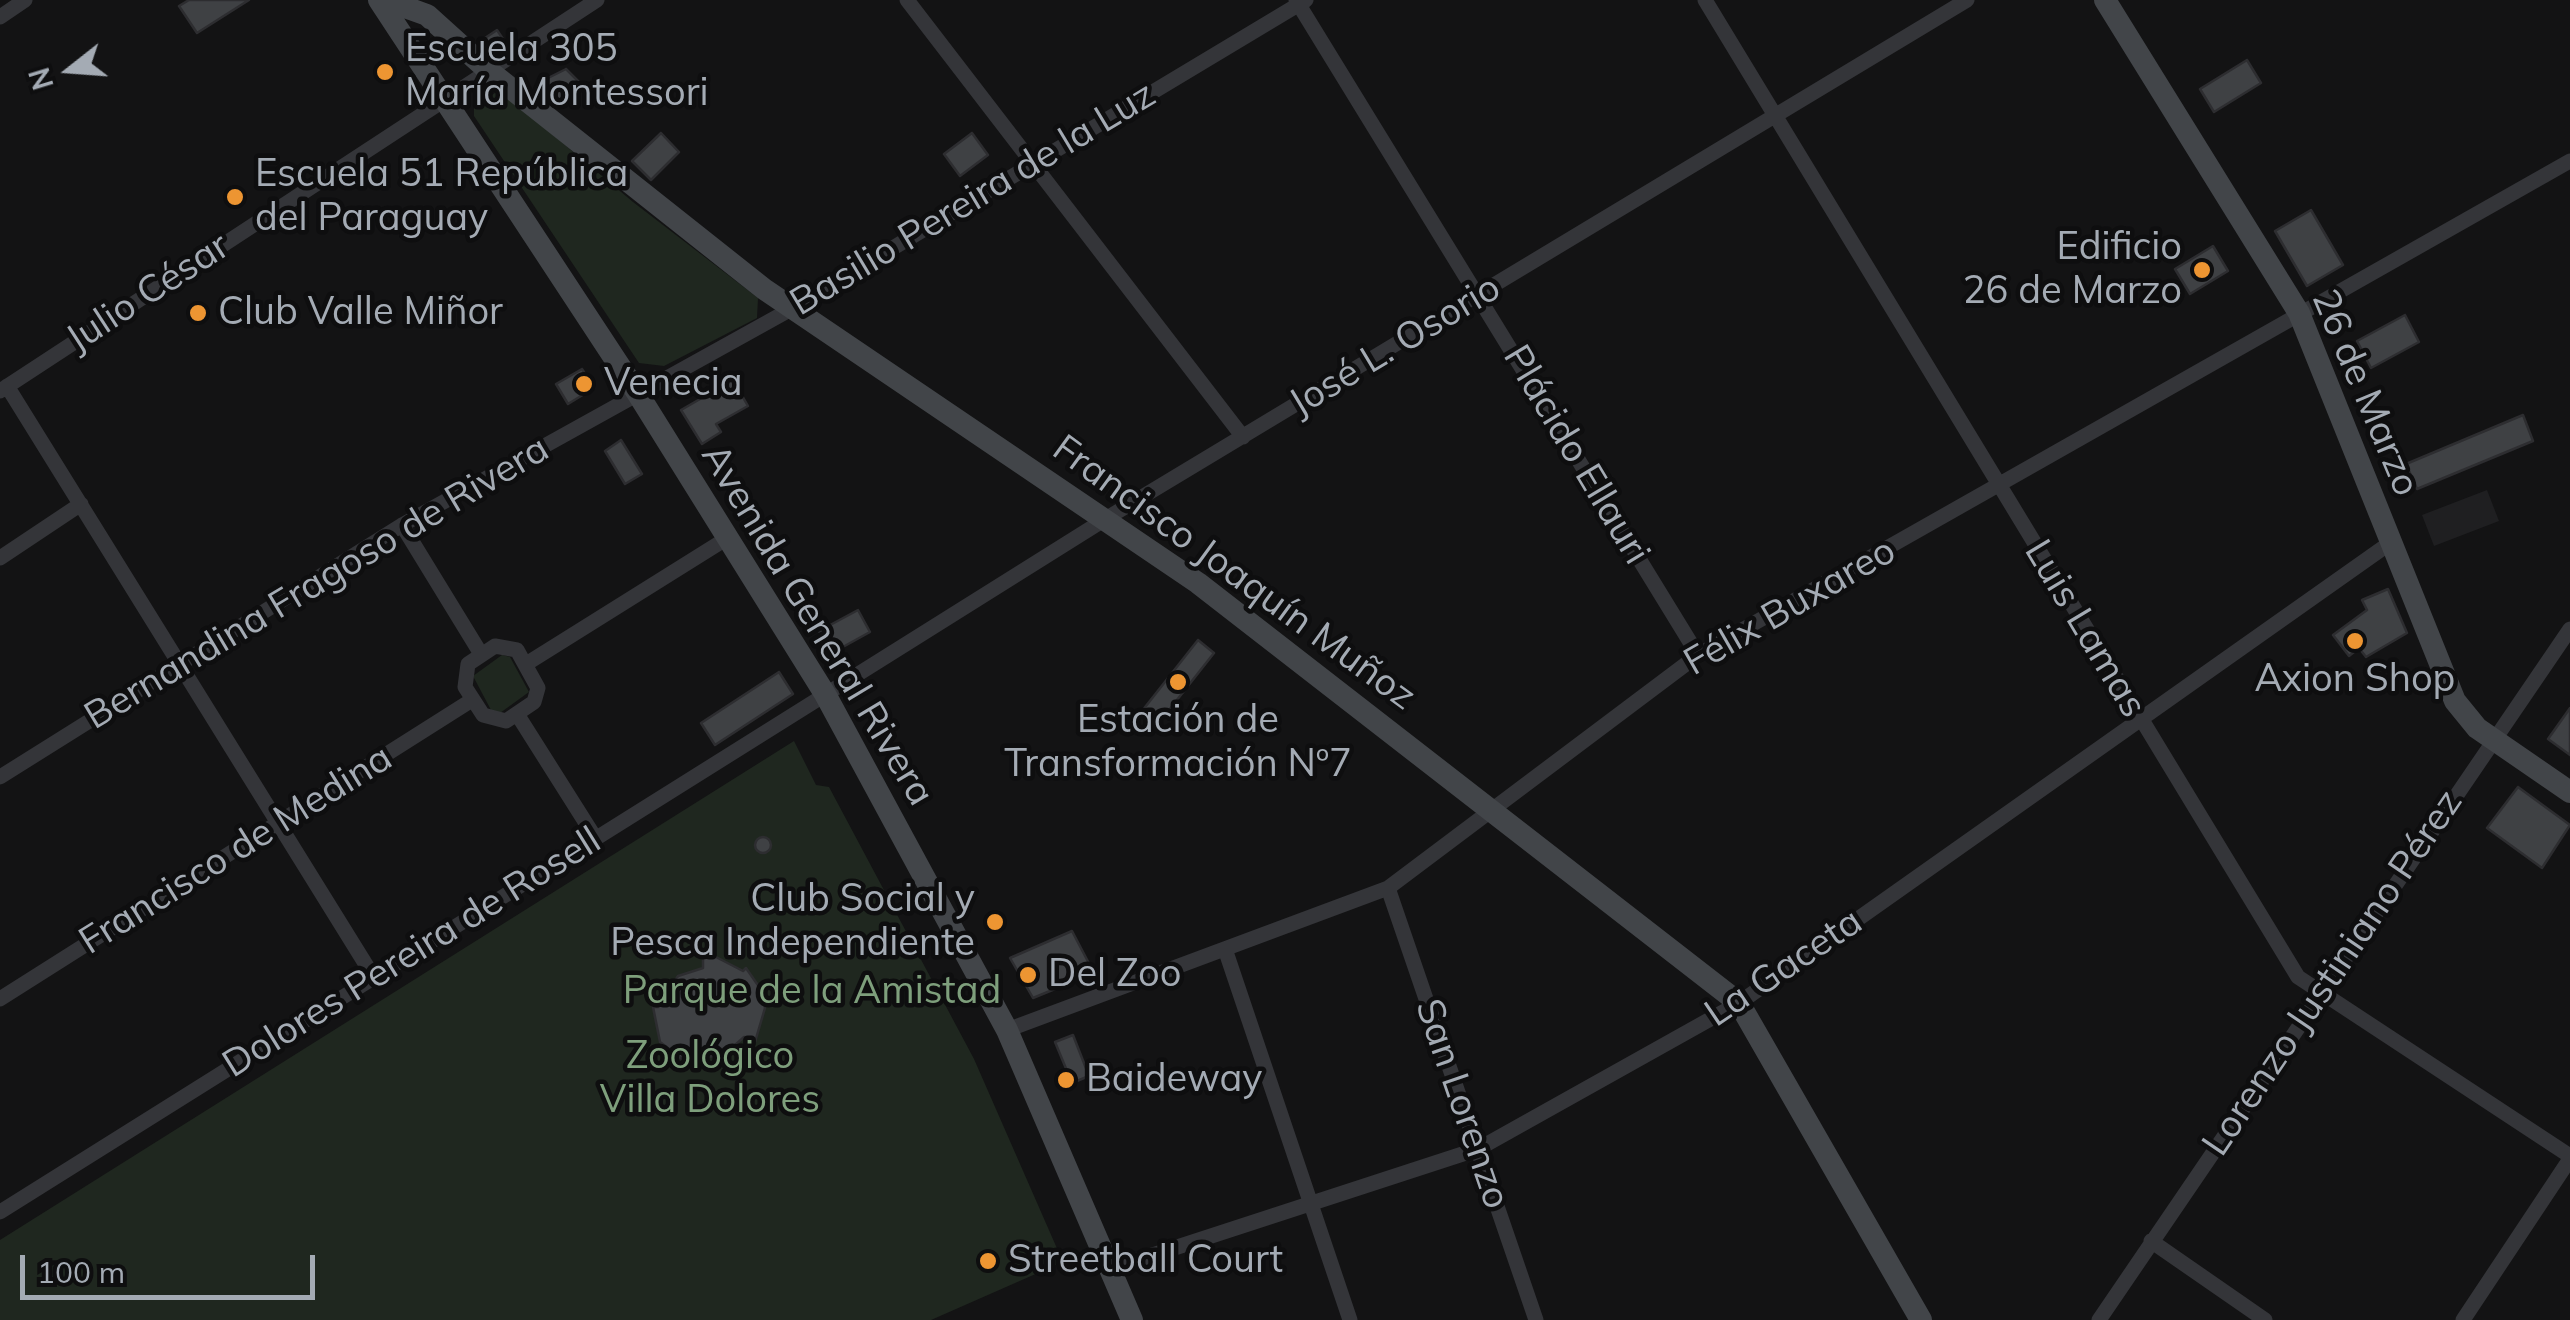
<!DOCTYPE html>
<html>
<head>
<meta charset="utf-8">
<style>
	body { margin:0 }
	#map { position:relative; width:2570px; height:1320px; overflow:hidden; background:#131314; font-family:Mulish,sans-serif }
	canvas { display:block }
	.north { position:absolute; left:20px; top:20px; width:100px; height:100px; -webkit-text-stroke:8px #0e0e0f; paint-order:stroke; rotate:253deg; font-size:28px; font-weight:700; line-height:40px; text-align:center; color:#a4abb4 }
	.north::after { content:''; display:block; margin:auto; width:35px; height:45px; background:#a4abb4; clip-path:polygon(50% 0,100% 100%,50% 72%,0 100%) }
	.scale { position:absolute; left:20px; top:1255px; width:295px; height:45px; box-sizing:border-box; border:5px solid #a4abb4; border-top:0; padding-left:12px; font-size:30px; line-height:35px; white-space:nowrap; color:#a4abb4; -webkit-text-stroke:8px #0e0e0f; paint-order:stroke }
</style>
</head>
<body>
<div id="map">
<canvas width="2570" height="1320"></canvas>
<div class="north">N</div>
<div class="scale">100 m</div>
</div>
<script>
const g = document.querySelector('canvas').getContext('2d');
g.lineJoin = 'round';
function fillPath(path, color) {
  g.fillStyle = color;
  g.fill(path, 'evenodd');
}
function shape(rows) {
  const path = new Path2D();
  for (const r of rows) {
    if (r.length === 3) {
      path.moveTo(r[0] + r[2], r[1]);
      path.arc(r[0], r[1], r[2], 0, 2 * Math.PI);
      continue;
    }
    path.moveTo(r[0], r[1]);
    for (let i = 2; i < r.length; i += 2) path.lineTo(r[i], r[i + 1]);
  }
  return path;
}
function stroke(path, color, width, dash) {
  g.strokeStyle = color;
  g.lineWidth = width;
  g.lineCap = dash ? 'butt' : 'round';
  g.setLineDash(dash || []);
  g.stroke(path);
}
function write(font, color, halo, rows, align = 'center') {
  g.font = font + ' Mulish,sans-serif';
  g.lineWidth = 9;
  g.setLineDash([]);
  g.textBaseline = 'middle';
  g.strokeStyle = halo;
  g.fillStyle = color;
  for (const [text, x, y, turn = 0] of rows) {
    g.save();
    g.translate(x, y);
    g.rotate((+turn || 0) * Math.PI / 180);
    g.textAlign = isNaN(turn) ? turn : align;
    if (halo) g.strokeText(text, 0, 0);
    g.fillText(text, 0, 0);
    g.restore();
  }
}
const built = shape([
	[2487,490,2499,521,2434,546,2422,515]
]);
const green = shape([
	[495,93,503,93,633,202,758,298,757,318,664,366,639,363,474,116,474,107],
	[502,655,510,657,529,692,500,713,491,710,473,676],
	[794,741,816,785,829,787,974,1059,1059,1253,1056,1265,931,1320,0,1320,0,1240]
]);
const building = shape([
	[189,0,249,0,197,33,179,6,189,0],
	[497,30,507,45,493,55,479,42,497,30],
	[2247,60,2261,83,2214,112,2200,89,2247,60],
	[566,69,579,82,561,101,540,82,566,69],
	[661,133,679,152,651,180,632,161,661,133],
	[972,133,988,155,960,176,944,154,972,133],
	[2311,210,2343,265,2307,286,2275,231,2311,210],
	[2213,246,2228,271,2190,294,2175,269,2213,246],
	[2405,315,2419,342,2371,368,2357,341,2405,315],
	[582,369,594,388,568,404,556,384,582,369],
	[733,380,748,406,716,424,721,432,702,444,681,410,733,380],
	[2523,415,2533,441,2417,489,2406,464,2523,415],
	[621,440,642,474,625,484,605,451,621,440],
	[2388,589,2407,633,2366,657,2359,648,2349,656,2333,635,2367,610,2362,600,2388,589],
	[858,610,870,632,832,653,819,631,858,610],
	[1198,640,1214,653,1158,724,1142,711,1198,640],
	[779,672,793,694,715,745,701,723,779,672],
	[2570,708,2570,755,2548,739,2570,708],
	[2518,787,2570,825,2542,868,2487,828,2518,787],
	[763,845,8],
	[1072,931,1094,973,1033,998,1010,958,1072,931],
	[703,957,716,957,743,971,746,968,762,991,765,1008,755,1042,744,1037,724,1055,689,1059,687,1063,660,1042,653,1007,658,1007,678,976,703,968,703,957],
	[1073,1035,1089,1076,1072,1083,1055,1042,1073,1035]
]);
const street = shape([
	[907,0,1243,437],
	[1296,0,1698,655],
	[1705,0,2298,977,2570,1156],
	[0,17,25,0],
	[7,386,373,976],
	[0,391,597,0],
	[402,525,481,654],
	[0,558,81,504],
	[495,646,517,650,538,688,534,702,506,721,483,715,465,687,468,664,495,646],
	[526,664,729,537],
	[517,714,596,839],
	[0,777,402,525,793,308,1306,0],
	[1388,888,1536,1320],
	[1225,949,1350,1320],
	[0,999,472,700],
	[1007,1030,1388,888,1698,655,2570,161],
	[0,1212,1107,518,1967,0],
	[2151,1241,2265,1320],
	[1113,1268,1478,1149,1739,1003,2390,543],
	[2099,1320,2570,629],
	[2463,1320,2570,1159]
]);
const secondary = shape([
	[379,0,638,394,825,694,1007,1030,1132,1320],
	[385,0,427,15,489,71,764,289,1198,583,1739,1003,1921,1320],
	[2105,0,2299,313,2455,701,2477,728,2570,792]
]);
const markers = [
	[385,72,10,"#ed9532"],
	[235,197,10,"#ed9532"],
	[2202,270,10,"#ed9532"],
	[198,313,10,"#ed9532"],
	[584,384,10,"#ed9532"],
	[2355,641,10,"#ed9532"],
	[1178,682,10,"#ed9532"],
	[995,922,10,"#ed9532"],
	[1028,975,10,"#ed9532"],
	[1066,1080,10,"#ed9532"],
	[988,1261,10,"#ed9532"]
];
const poiNames = [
	["Escuela 305",405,50],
	["María Montessori",405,94],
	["Escuela 51 República",255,175],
	["del Paraguay",255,219],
	["Edificio",2182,248,"right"],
	["26 de Marzo",2182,292,"right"],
	["Club Valle Miñor",218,313],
	["Venecia",604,384],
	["Axion Shop",2355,680,"center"],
	["Estación de",1178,721,"center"],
	["Transformación Nº7",1178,765,"center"],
	["Club Social y",975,900,"right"],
	["Pesca Independiente",975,944,"right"],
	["Del Zoo",1048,975],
	["Baideway",1086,1080],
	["Streetball Court",1008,1261]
];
const streetNames = [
	["Basilio Pereira de la Luz",973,199,-31],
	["Julio César",148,293,-33],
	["José L. Osorio",1395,346,-31],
	["26 de Marzo",2365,393,67],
	["Plácido Ellauri",1576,455,59],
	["Francisco Joaquín Muñoz",1234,573,36],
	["Bernandina Fragoso de Rivera",317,583,-31],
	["Félix Buxareo",1790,607,-30],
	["Avenida General Rivera",817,625,59],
	["Luis Lamas",2085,629,59],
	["Francisco de Medina",236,850,-32],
	["Dolores Pereira de Rosell",412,953,-32],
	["La Gaceta",1784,968,-34],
	["Lorenzo Justiniano Pérez",2333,973,-56],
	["San Lorenzo",1462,1104,71]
];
const parkNames = [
	["Parque de la Amistad",812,992],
	["Zoológico",710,1057],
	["Villa Dolores",710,1101]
];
fillPath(built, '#1f1f21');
fillPath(green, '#1f271f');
fillPath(building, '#3f4144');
stroke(building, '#2d2d30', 2.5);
stroke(street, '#343539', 15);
stroke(secondary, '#424549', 22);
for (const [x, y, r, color] of markers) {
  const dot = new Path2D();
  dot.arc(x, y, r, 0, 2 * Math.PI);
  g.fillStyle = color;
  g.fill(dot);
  stroke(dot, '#0e0e0f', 4);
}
write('38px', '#a4abb4', '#0e0e0f', poiNames, 'left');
write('38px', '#a4abb4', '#0e0e0f', streetNames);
write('38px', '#7e9f7c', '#0e0e0f', parkNames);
</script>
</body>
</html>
